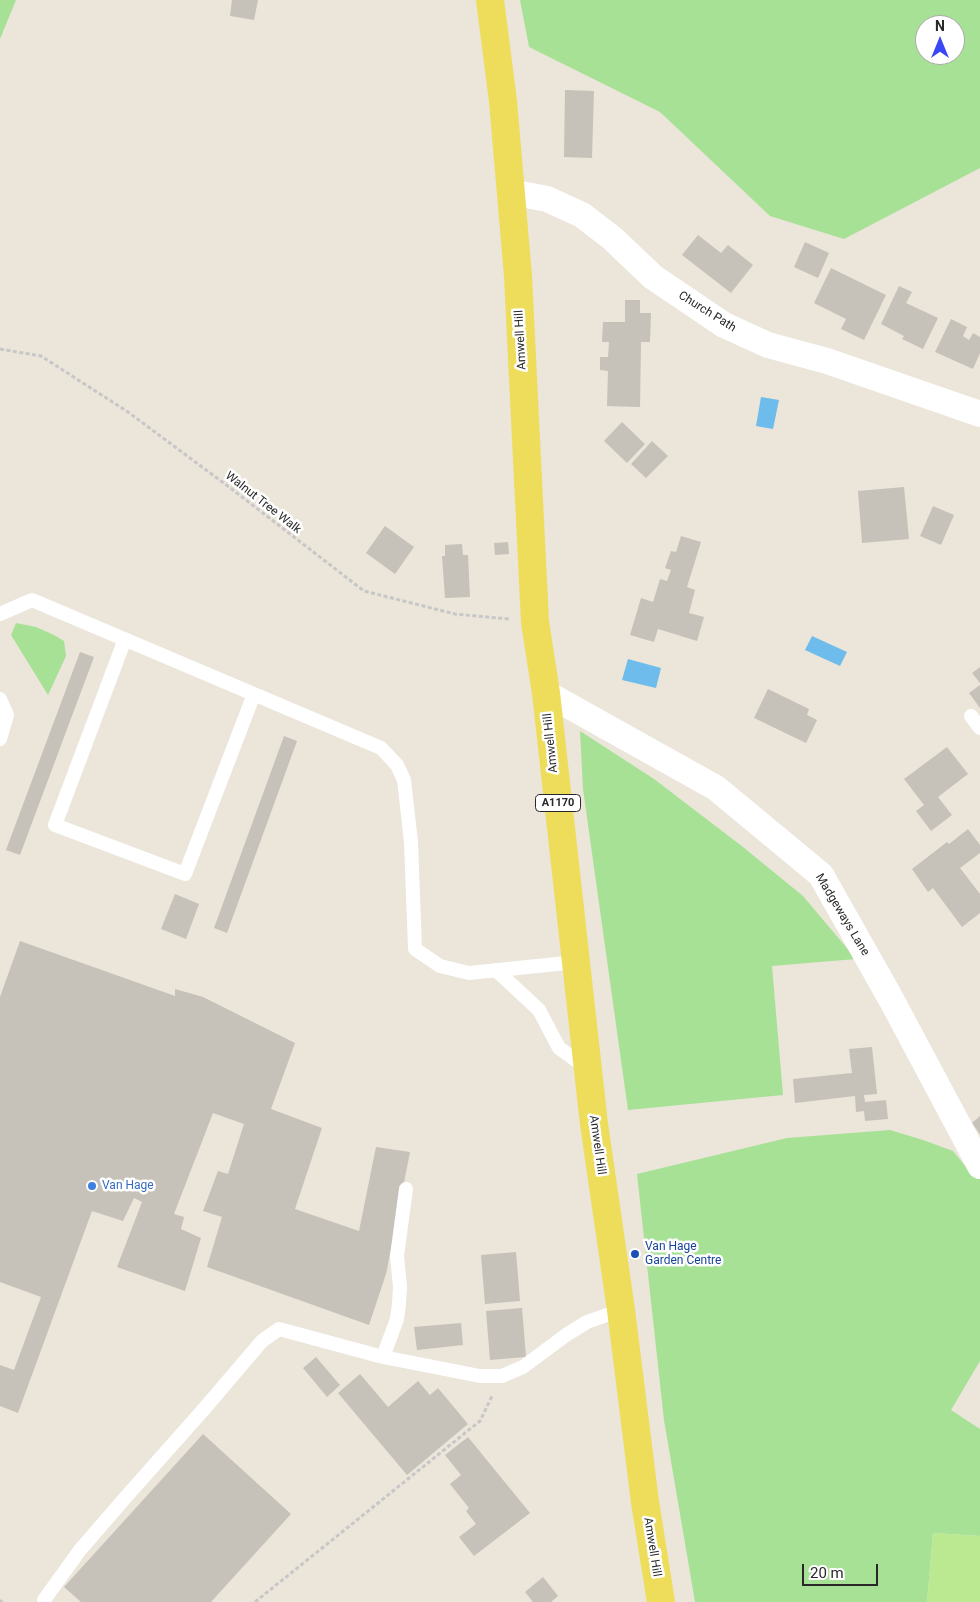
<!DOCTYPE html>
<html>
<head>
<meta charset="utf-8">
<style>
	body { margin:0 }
	#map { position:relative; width:980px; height:1602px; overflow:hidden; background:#ebe5da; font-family:Roboto,sans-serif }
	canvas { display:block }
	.north { position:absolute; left:915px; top:15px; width:50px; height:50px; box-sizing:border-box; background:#fff; border:1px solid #a9a9a9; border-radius:50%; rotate:0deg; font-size:14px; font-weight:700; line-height:20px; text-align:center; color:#282828 }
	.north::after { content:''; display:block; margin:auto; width:18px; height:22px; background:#3a47f7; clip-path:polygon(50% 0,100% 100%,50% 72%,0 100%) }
	.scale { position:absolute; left:802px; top:1564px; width:76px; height:22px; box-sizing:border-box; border:2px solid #282828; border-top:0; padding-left:6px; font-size:15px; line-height:18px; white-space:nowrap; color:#282828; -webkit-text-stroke:4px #fff; paint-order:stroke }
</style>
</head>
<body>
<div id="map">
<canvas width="980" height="1602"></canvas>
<div class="north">N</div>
<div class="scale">20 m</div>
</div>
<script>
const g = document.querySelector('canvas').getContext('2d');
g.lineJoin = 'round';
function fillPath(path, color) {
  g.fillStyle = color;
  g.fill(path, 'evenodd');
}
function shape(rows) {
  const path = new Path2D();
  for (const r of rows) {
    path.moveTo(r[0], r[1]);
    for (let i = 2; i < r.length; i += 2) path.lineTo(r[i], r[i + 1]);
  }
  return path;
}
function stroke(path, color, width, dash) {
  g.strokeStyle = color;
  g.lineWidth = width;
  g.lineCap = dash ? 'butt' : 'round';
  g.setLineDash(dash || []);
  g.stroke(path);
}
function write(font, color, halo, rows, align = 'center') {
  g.font = font + ' Roboto,sans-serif';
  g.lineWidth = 5;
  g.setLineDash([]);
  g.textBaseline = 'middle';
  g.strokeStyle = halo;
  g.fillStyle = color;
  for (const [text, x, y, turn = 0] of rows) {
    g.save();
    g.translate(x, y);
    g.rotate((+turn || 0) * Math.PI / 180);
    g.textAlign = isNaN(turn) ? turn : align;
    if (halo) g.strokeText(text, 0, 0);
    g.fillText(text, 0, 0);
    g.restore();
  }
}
const green = shape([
	[0,0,16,0,0,39],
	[520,0,980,0,980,168,844,239,770,216,660,112,529,47],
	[925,25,955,25,955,55,925,55],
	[16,623,36,627,54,635,64,641,66,656,48,695,11,635],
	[580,731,654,779,743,847,803,896,856,959,772,966,783,1095,628,1110,583,789],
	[890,1130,923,1140,953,1151,971,1173,980,1179,980,1361,951,1410,980,1429,980,1536,933,1533,927,1602,695,1602,664,1420,637,1174,787,1138]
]);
const pitch = shape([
	[933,1533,980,1536,980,1602,927,1602]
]);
const water = shape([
	[761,397,779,400,773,429,756,426],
	[812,636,847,652,840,666,805,650],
	[628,659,661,668,656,688,622,680]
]);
const building = shape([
	[232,0,258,0,254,20,230,16],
	[565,90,594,91,592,158,564,157],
	[698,235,721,253,728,245,753,265,731,293,682,255],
	[805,242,829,253,818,278,794,267],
	[831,268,886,295,864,340,841,329,846,319,814,303],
	[899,286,912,292,906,303,938,318,923,349,902,339,904,336,881,324],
	[625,300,640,300,640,313,651,313,650,342,641,342,640,407,607,406,608,371,600,370,600,357,608,357,609,342,602,342,603,322,625,322],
	[951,319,967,327,963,336,969,340,973,333,980,337,980,353,973,369,935,352],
	[622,422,645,444,627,463,604,441],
	[652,441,668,456,646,478,631,464],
	[904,487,909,539,862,543,858,491],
	[933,506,954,515,941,545,920,536],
	[385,526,414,547,395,574,366,553],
	[681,536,701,542,687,587,695,590,689,613,704,617,697,641,658,629,654,642,630,635,641,598,653,602,660,579,667,581,671,570,665,568,671,551,676,552],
	[508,542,509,554,495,555,494,543],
	[462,544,463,555,468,555,470,597,445,598,442,556,445,556,445,545],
	[80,652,94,657,20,855,6,850],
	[980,667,980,683,972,673],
	[980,685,980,708,969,693],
	[768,689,809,709,807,715,817,720,806,743,754,718],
	[284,736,297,741,227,933,214,928],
	[947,747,968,774,938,797,952,815,931,831,916,811,924,805,904,779],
	[968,829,980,845,980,853,960,868,980,894,980,913,962,927,933,888,928,892,912,869,947,842,949,844],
	[175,894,199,904,186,939,161,929],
	[20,941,175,996,175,989,203,997,295,1043,271,1109,322,1128,295,1209,359,1231,376,1147,410,1152,386,1274,369,1325,207,1267,222,1217,203,1211,218,1171,228,1174,244,1124,213,1113,174,1214,184,1217,181,1229,201,1238,185,1291,117,1267,142,1202,134,1198,123,1221,92,1211,18,1413,0,1406,0,1365,14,1370,41,1297,0,1282,0,997],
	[872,1047,877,1094,864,1095,865,1102,886,1100,888,1119,865,1121,864,1111,856,1112,855,1096,795,1103,793,1079,852,1073,849,1049],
	[980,1116,980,1134,972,1123],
	[516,1252,520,1301,485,1304,481,1255],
	[522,1308,526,1357,490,1360,486,1311],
	[461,1323,463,1345,417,1350,414,1327],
	[316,1357,340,1385,327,1397,303,1368],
	[360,1374,388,1407,418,1381,430,1395,438,1388,468,1424,407,1475,338,1393],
	[203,1434,291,1514,211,1602,81,1602,64,1587],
	[468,1437,530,1513,474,1556,459,1537,476,1524,466,1511,469,1508,450,1484,461,1475,445,1455],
	[543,1577,558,1596,551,1602,533,1602,525,1592]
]);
const path = shape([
	[0,349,41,356,128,412,233,490,364,591,455,614,509,619],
	[0,1600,2,1602],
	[255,1602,480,1421,492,1396]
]);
const service = shape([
	[0,614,32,600,381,748,397,765,404,780,411,842,415,949,440,966,469,973,576,962],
	[125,639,55,825,185,874,254,694],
	[0,699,7,715,0,739],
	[971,716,980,728],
	[496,970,539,1010,559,1048,587,1068],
	[383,1357,397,1319,399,1304,400,1287,397,1256,406,1189],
	[44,1600,80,1550,125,1498,204,1409,262,1341,279,1329,383,1357,480,1376,502,1376,523,1367,566,1335,587,1322,621,1310]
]);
const minor = shape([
	[511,192,547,199,582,215,612,238,653,277,724,325,768,345,827,361,980,414],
	[546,693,716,788,821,875,891,999,980,1166]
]);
const primary = shape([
	[490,0,503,101,518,276,535,622,546,693,594,1124,621,1310,645,1502,661,1602]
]);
const markers = [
	[92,1186,5,"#3f7fe0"],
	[635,1254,5,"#1a4fb4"]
];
const shields = [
	[558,803,45]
];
const shieldNames = [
	["A1170",558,803]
];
const streetNames = [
	["Church Path",707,312,32],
	["Amwell Hill",521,340,-93],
	["Walnut Tree Walk",263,503,38],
	["Amwell Hill",551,743,-96],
	["Madgeways Lane",842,915,59],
	["Amwell Hill",597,1145,82],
	["Amwell Hill",652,1547,81]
];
const shopNames = [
	["Van Hage",102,1186]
];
const transitNames = [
	["Van Hage",645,1247],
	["Garden Centre",645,1261]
];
fillPath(green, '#a7e196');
fillPath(pitch, '#bae992');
fillPath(water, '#6dbcec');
fillPath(building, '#c6c2b9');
stroke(path, '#c7c7c7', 3, [4, 2.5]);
stroke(service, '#fff', 14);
stroke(minor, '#fff', 26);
stroke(primary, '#eedd5b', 28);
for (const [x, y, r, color] of markers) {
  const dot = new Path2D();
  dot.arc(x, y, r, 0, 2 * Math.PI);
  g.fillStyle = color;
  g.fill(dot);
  stroke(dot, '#fff', 2);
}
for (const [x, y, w] of shields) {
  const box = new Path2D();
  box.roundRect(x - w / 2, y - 8.5, w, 17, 4);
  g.fillStyle = '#fff';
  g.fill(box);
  stroke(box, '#282828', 1);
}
write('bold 11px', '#282828', null, shieldNames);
write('12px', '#282828', '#fff', streetNames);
write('12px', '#366cbe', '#fff', shopNames, 'left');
write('12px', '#164399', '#fff', transitNames, 'left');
</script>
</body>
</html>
